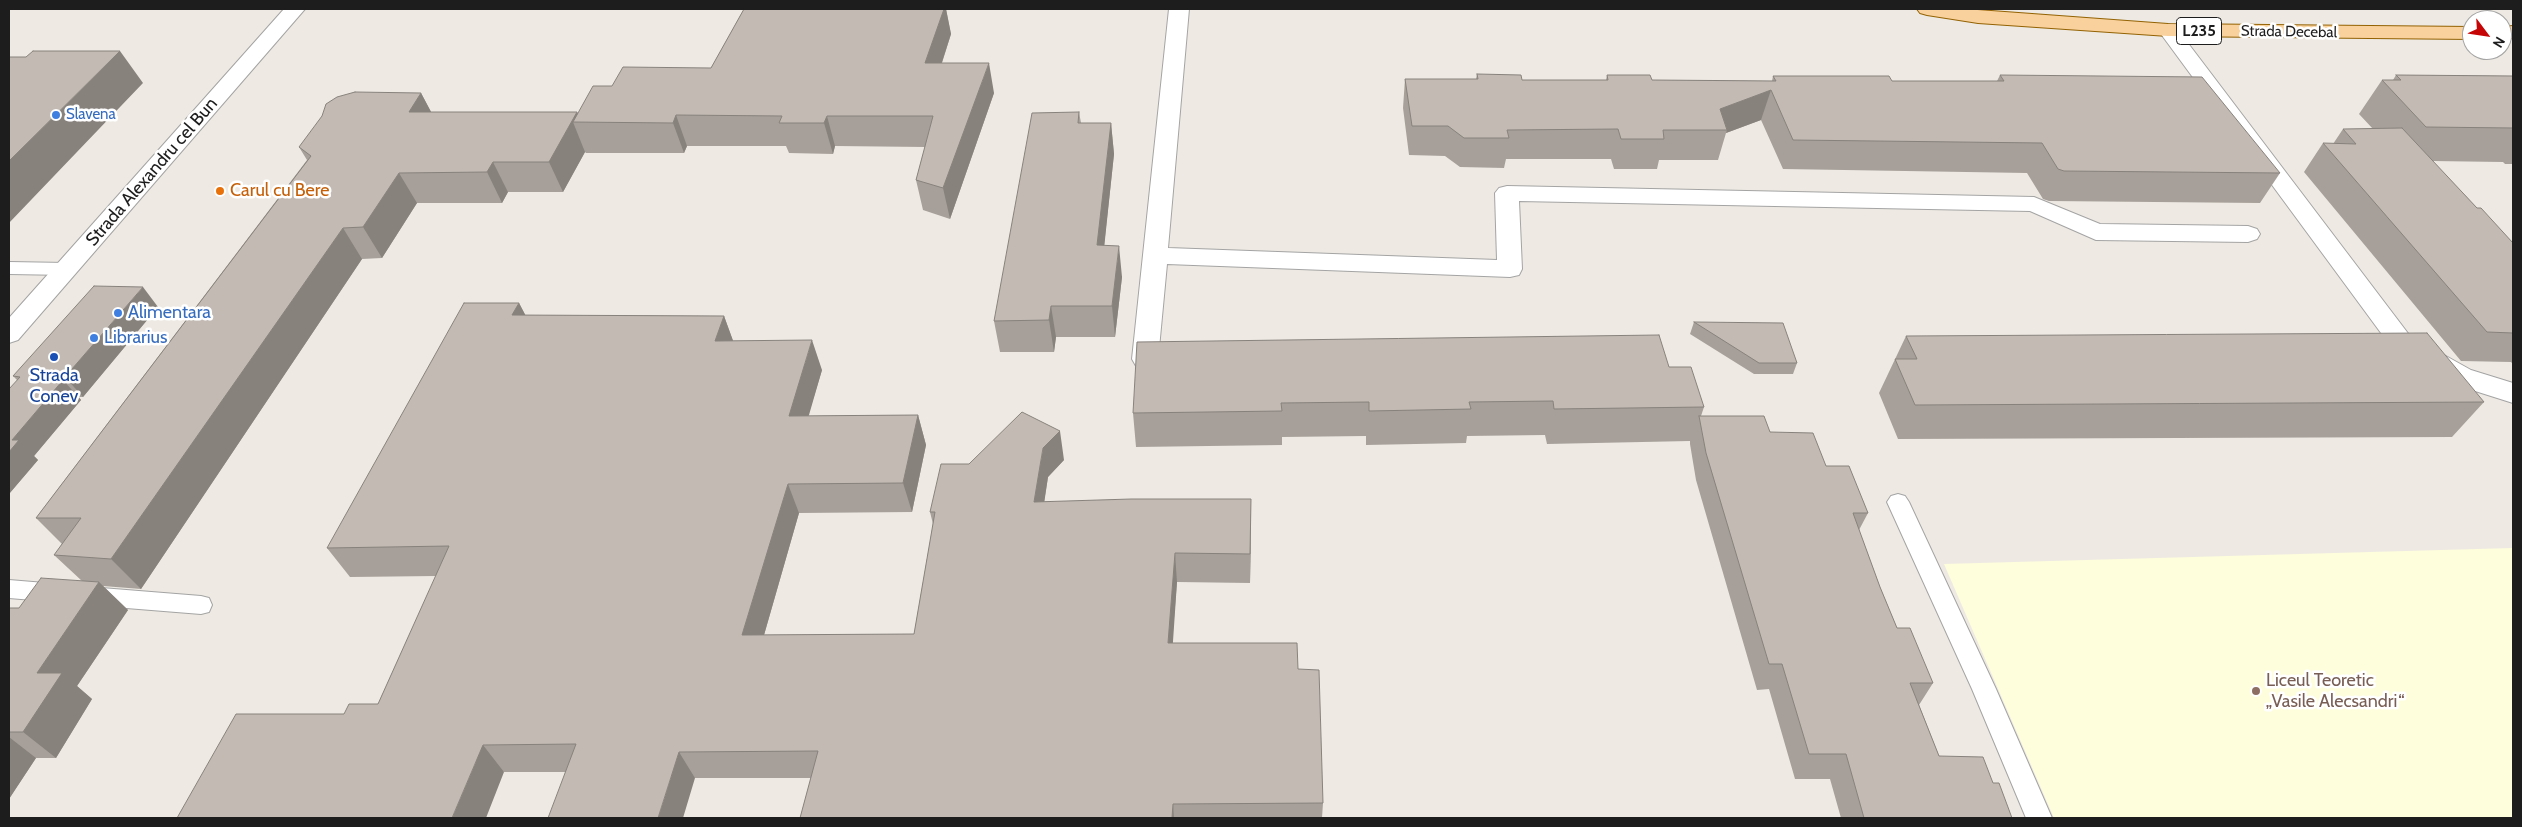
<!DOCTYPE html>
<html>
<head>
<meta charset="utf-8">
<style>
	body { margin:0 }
	#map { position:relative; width:2522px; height:827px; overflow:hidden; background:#eeeae3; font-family:Cabin,sans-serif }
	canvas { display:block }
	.frame { position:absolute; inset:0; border:10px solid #1d1d1d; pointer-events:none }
	.north { position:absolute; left:2462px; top:10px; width:50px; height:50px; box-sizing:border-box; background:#fff; border:1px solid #a5a5a5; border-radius:50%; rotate:121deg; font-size:14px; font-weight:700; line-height:20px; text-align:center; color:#1d1d1d }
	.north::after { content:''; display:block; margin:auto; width:18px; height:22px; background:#c50506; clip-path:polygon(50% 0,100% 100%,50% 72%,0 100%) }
</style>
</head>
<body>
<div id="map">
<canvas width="2522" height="827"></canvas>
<div class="frame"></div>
<div class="north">N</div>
</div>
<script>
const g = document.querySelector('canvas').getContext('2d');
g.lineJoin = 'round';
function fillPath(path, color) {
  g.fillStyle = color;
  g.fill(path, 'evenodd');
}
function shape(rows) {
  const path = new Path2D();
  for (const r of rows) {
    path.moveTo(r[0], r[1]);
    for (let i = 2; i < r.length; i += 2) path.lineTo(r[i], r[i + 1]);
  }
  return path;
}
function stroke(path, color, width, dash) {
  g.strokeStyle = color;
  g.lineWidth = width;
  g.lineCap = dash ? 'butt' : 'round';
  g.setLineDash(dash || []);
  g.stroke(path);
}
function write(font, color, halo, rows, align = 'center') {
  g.font = font + ' Cabin,sans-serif';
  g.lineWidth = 5;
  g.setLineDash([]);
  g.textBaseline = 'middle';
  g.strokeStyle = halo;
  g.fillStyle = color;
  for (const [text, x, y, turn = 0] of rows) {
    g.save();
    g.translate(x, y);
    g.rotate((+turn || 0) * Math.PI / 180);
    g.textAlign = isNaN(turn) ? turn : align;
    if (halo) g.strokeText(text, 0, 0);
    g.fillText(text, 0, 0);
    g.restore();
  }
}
const education = shape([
	[2513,548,2513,818,2054,818,1944,564]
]);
const service = shape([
	[9,262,67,263,73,265,76,269,73,273,67,275,9,274,9,262],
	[1898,494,1905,496,1909,502,1996,689,2052,818,2026,818,1972,689,1887,502,1891,496,1898,494],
	[9,580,57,584,65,587,68,593,65,599,57,602,9,598,9,580],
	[89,587,201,596,209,598,212,605,209,612,201,614,89,605,81,603,78,596,81,589,89,587]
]);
const minor = shape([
	[284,9,305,9,18,340,9,343,9,318,284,9],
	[1169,9,1189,9,1168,248,1497,260,1495,193,1499,188,1507,186,2034,197,2100,224,2248,226,2257,229,2260,234,2257,239,2248,242,2096,240,2030,211,1519,201,1522,269,1519,275,1510,277,1167,264,1158,359,1154,366,1145,368,1136,366,1132,359,1169,9],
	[2168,24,2175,26,2410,336,2471,370,2513,383,2513,403,2453,384,2392,348,2158,30,2161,26,2168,24]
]);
const primary = shape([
	[1917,9,1964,9,2168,24,2472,27,2472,39,2168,36,1978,23,1927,15,1920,13,1917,9],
	[2513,26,2513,38,2502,39,2502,27,2513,26]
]);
const wall = shape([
	[744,9,946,9,951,34,942,63,994,93,950,219,923,210,916,180,925,147,835,146,833,154,789,153,786,146,687,146,684,153,586,153,585,152,563,192,508,192,502,203,417,203,382,258,362,259,141,589,103,586,128,610,77,686,92,699,56,758,36,758,9,799,9,608,19,608,82,581,54,555,62,544,36,518,307,160,299,147,421,93,431,112,577,112,578,113,612,86,711,68],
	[1477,74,1522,80,1606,80,1607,75,1652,80,1772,81,1773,76,1892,81,1997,81,2000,75,2280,173,2260,203,2049,201,2043,199,2027,173,1783,169,1761,120,1726,133,1718,160,1659,160,1657,169,1614,169,1611,159,1506,159,1504,168,1460,167,1445,156,1409,155,1403,108,1405,79,1476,79],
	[2396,75,2513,76,2513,164,2505,164,2503,162,2432,161,2477,208,2513,243,2513,364,2511,362,2461,361,2304,172,2323,143,2333,144,2343,129,2373,129,2359,114,2382,80,2393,80],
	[1079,112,1081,123,1111,123,1114,154,1104,246,1122,277,1115,337,1056,337,1054,352,1000,352,994,321],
	[519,303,525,315,724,316,733,341,822,370,808,416,918,415,926,445,912,512,799,513,764,635,914,634,933,524,930,512,969,464,1064,460,1048,477,1044,502,1251,499,1250,583,1177,582,1172,643,1298,669,1323,803,1322,818,800,818,811,778,695,778,566,772,504,772,344,714,378,704,436,576,350,577,327,548],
	[158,307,83,397,79,397,81,400,34,456,38,460,9,494,17,380,13,376],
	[1694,322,1797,363,1793,374,1754,374,1690,334],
	[1906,336,2484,402,2452,437,1898,439,1879,393],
	[1669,367,1704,407,1701,416,1770,432,1826,466,1868,513,1859,530,1880,587,1897,628,1933,683,1919,705,1939,756,1993,783,2012,818,1841,818,1830,779,1795,779,1769,689,1757,690,1696,480,1690,444,1690,441,1547,444,1545,435,1467,436,1466,443,1366,445,1366,436,1282,437,1282,445,1136,447,1133,413]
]);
const shadedWall = shape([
	[944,9,946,9,951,34,932,93,925,63],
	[120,51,143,83,9,223,9,161],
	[989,63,994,93,950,219,943,188],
	[1771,90,1761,120,1726,133,1727,130,1720,109],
	[421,93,437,123,409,112],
	[577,112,582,122,573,122,585,152,563,192,549,162],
	[676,115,687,146,684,153,673,123],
	[827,116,835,146,833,154,824,123],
	[1111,123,1114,154,1101,277,1097,245],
	[493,162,508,192,502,203,487,172],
	[399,173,417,203,382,258,363,227],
	[343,228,362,259,141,589,111,559],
	[1119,246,1122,277,1115,337,1112,306],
	[143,287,158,307,83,397,65,377],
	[519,303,535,333,512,315],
	[1051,306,1056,337,1054,352,1049,320],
	[724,316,735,346,715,341],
	[812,340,822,370,800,446,789,416],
	[63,380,81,400,34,456,38,460,9,494,9,452,12,440],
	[918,415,926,445,912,512,903,483],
	[1060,431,1064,460,1048,477,1040,531,1034,502,1043,448],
	[788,484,799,513,756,663,742,635],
	[1251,499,1251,529,1250,583,1250,554],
	[1175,553,1177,582,1171,671,1168,643],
	[99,582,128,610,77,686,92,699,56,758,23,732,37,673],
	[9,737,36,758,9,799],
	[483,745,504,772,486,818,452,818],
	[679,752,695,778,683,818,658,818],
	[1173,804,1174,818,1172,818]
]);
const building = shape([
	[744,9,944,9,925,63,989,63,943,188,916,180,933,116,827,116,824,123,779,123,782,116,676,115,673,123,573,122,593,86,612,86,623,67,711,68,744,9],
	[33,51,120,51,9,161,9,57,26,57,33,51],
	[1477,74,1521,75,1522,80,1608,80,1607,75,1650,75,1652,80,1776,81,1773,76,1889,76,1892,81,2004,81,2000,75,2202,77,2280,173,2064,171,2058,169,2042,143,1793,140,1771,90,1720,109,1727,130,1663,130,1664,139,1621,139,1618,129,1507,130,1509,138,1464,138,1448,126,1412,126,1405,79,1478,79,1477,74],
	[2396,75,2513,76,2513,128,2426,127,2382,80,2401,80,2396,75],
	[355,92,421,93,409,112,577,112,549,162,493,162,487,172,399,173,363,227,343,228,111,559,54,555,81,518,36,518,311,156,299,147,322,116,326,104,337,97,355,92],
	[1079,112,1078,123,1111,123,1097,245,1119,246,1112,306,1051,306,1049,320,994,321,1032,113,1079,112],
	[2402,128,2477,208,2481,208,2513,243,2513,333,2487,332,2323,143,2356,144,2343,129,2402,128],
	[94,286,143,287,65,377,60,377,63,380,12,440,19,440,9,452,9,389,20,377,13,376,94,286],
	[464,303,519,303,512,315,724,316,715,341,812,340,789,416,918,415,903,483,788,484,742,635,914,634,935,512,930,512,941,464,969,464,1022,412,1060,431,1043,448,1034,502,1131,499,1251,499,1250,554,1175,553,1168,643,1297,643,1298,669,1319,670,1323,803,1173,804,1172,818,800,818,818,751,679,752,658,818,548,818,576,744,483,745,452,818,177,818,236,714,344,714,349,704,378,704,449,546,327,548,464,303],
	[1694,322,1783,323,1797,363,1759,363,1694,322],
	[2427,333,2484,402,1915,405,1895,359,1917,359,1906,336,2427,333],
	[1659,335,1669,367,1691,367,1704,407,1554,409,1553,401,1469,402,1471,409,1369,411,1369,402,1281,403,1282,411,1133,413,1137,342,1659,335],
	[1699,416,1764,416,1770,432,1813,433,1826,466,1849,466,1868,513,1853,513,1880,587,1897,628,1910,628,1933,683,1910,683,1939,756,1983,757,1993,783,1999,783,2012,818,1864,818,1846,754,1809,754,1782,664,1769,664,1706,453,1699,416],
	[41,578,99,582,37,673,62,673,23,732,9,732,9,608,19,608,41,578]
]);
const markers = [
	[56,115,5,"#3f7fe0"],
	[220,191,5,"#e8710a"],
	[118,313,5,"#3f7fe0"],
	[94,338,5,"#3f7fe0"],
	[54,357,5,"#1a4fb4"],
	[2256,691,5,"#8d6e63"]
];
const farStreetnames = [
	["Strada Decebal",2289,32,1]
];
const farShopnames = [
	["Slavena",66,115]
];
const shields = [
	[2199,31,45]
];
const shieldNames = [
	["L235",2199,31]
];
const streetNames = [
	["Strada Alexandru cel Bun",152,172,-49]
];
const foodNames = [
	["Carul cu Bere",230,191]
];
const shopNames = [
	["Alimentara",128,313],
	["Librarius",104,338]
];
const transitNames = [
	["Strada",54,376],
	["Conev",54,397]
];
const educationNames = [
	["Liceul Teoretic",2266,681],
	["„Vasile Alecsandri“",2266,702]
];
fillPath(education, '#fefedc');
stroke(service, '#a4a4a4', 2);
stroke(minor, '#a4a4a4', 2);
stroke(primary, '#936203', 2);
fillPath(service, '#fff');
fillPath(minor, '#fff');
fillPath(primary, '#f9d19d');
fillPath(wall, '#a7a09a');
fillPath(shadedWall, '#88827d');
fillPath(building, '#c2bab3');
stroke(building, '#88827d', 1);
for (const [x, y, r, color] of markers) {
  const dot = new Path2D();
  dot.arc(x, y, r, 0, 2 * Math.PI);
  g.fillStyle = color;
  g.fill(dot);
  stroke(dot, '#fff', 2);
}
write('15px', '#1d1d1d', '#fff', farStreetnames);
write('15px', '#366cbe', '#fff', farShopnames, 'left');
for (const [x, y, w] of shields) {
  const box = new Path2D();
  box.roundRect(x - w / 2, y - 13.5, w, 27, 4);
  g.fillStyle = '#fff';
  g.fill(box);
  stroke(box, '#1d1d1d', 1);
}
write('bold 16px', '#1d1d1d', null, shieldNames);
write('18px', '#1d1d1d', '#fff', streetNames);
write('18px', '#c56008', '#fff', foodNames, 'left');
write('18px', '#366cbe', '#fff', shopNames, 'left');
write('18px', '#164399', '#fff', transitNames);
write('18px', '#785e54', '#fff', educationNames, 'left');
</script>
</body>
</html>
